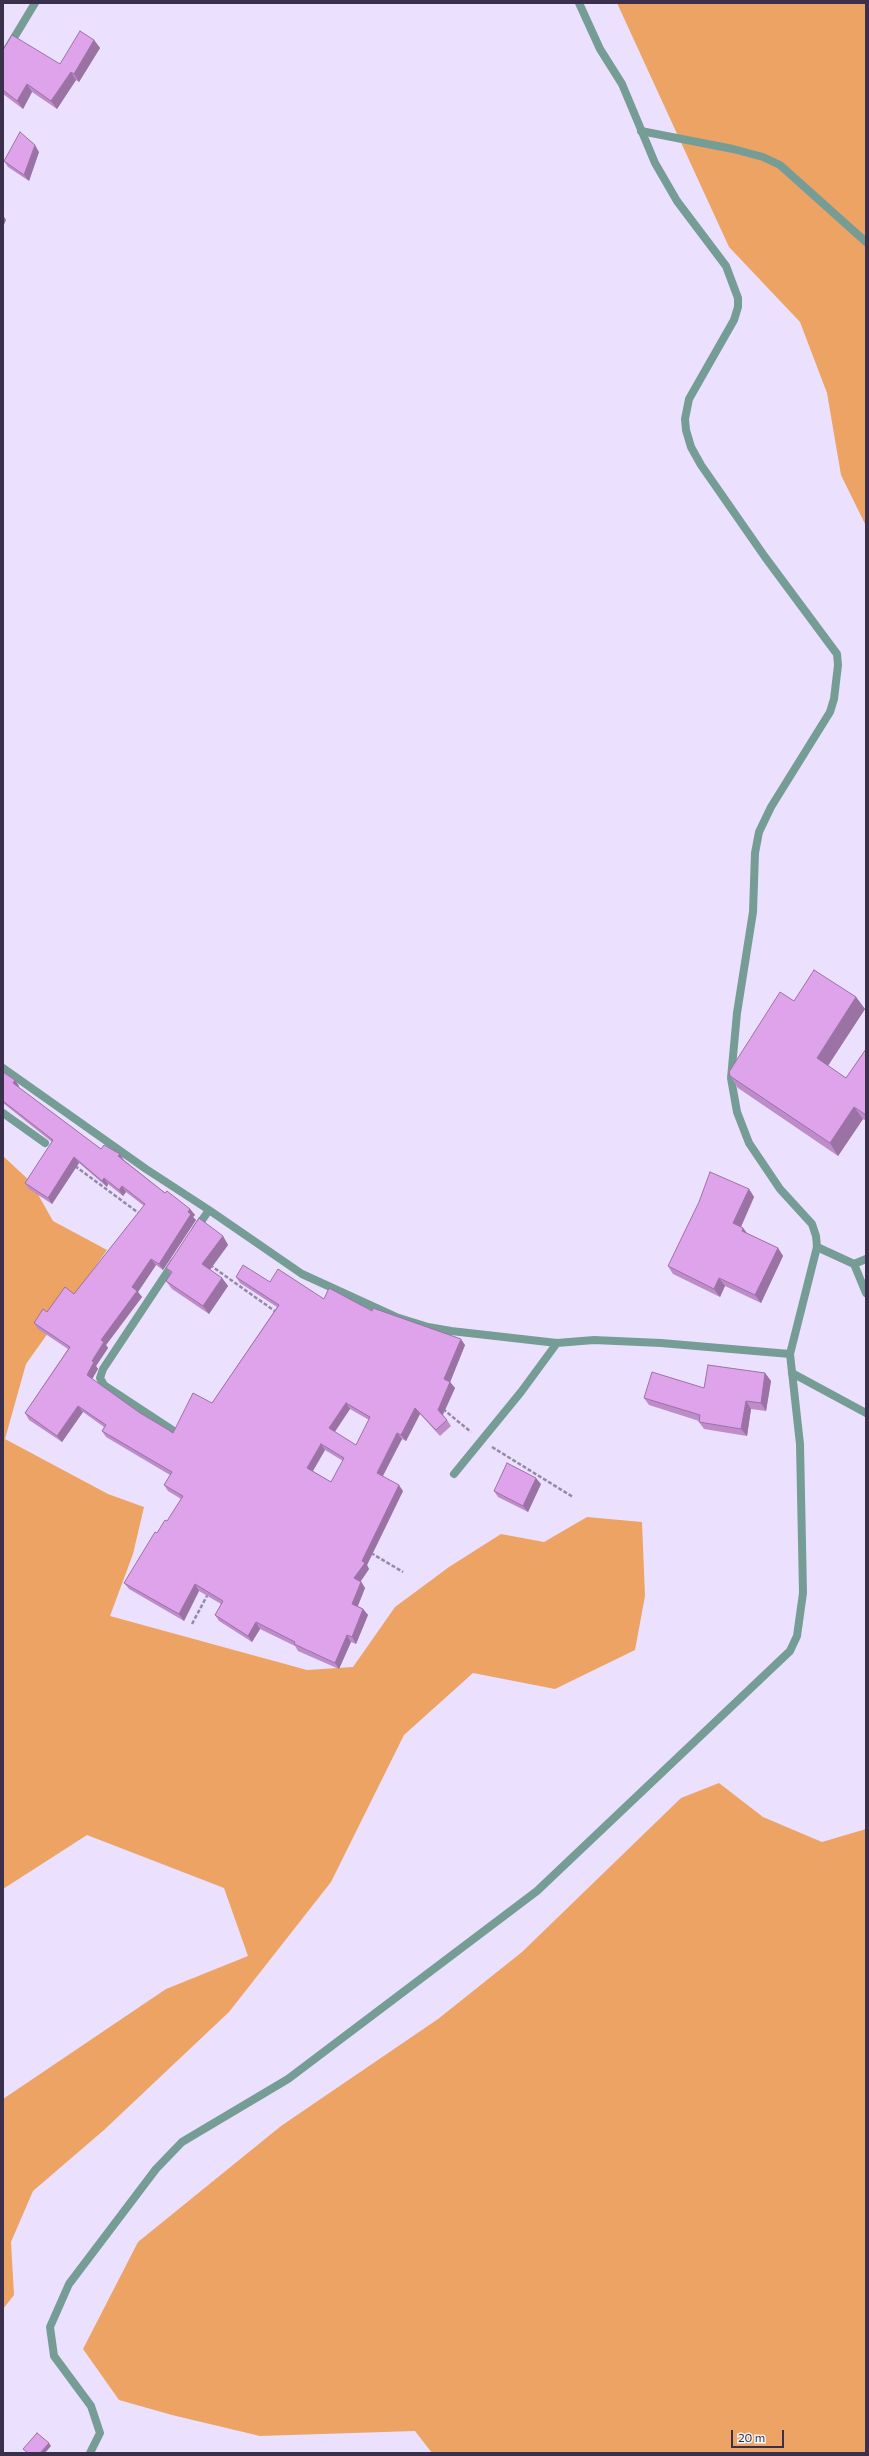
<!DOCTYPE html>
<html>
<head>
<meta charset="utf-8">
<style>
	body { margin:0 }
	#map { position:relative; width:869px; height:2456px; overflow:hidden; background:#ebe1fe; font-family:Commissioner,sans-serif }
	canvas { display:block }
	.frame { position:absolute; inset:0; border:4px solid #3a304c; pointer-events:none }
	.scale { position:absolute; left:731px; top:2430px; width:53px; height:18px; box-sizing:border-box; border:2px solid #3a304c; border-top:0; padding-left:5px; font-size:12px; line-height:14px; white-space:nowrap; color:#3a304c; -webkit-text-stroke:3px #f4f4f4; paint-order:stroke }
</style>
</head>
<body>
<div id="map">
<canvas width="869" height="2456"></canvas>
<div class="frame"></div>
<div class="scale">20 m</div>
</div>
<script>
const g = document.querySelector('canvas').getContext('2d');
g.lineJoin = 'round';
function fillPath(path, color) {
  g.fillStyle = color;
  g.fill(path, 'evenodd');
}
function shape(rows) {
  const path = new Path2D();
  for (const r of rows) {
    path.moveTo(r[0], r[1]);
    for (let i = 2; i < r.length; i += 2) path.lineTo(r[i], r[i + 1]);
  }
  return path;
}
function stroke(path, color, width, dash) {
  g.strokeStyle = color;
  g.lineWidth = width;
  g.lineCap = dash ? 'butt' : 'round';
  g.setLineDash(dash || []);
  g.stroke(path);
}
const forest = shape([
	[617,3,866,3,866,526,841,475,827,393,800,322,729,247],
	[3,1156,31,1182,53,1221,107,1250,26,1364,5,1439,108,1494,144,1507,133,1554,110,1616,307,1670,353,1667,395,1607,449,1567,501,1534,544,1542,587,1517,642,1522,645,1596,635,1650,555,1689,473,1673,404,1735,331,1882,229,2012,104,2130,33,2191,11,2242,14,2295,3,2309,3,2099,166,1989,248,1956,224,1888,87,1835,3,1889],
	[719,1783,763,1817,822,1842,866,1829,866,2453,432,2453,415,2431,260,2436,172,2415,119,2400,83,2349,138,2242,281,2126,438,2019,522,1952,681,1798]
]);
const path = shape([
	[75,1166,140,1214],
	[210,1265,276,1312],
	[443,1409,471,1432],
	[492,1447,573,1497],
	[371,1553,403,1572],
	[192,1624,209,1592]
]);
const lane = shape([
	[641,131,733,149,763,157,780,165,866,242],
	[817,1247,854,1264,866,1293],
	[854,1264,866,1259],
	[792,1373,866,1413]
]);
const street = shape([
	[3,56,35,3],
	[3,1068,146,1169,209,1210,302,1274,396,1317,428,1327,451,1331,557,1343,594,1340,661,1343,790,1354],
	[3,1113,45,1143],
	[196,1229,209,1210],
	[174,1431,104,1385,100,1378,103,1369,174,1262],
	[454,1474,521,1392,557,1343],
	[90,2453,100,2433,91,2406,54,2356,50,2327,69,2284,156,2169,182,2142,288,2079,537,1891,790,1651,797,1636,803,1593,800,1444,790,1354,817,1247,816,1236,812,1224,780,1189,749,1143,737,1112,731,1078,737,1013,753,912,755,853,759,832,771,807,830,712,834,699,838,665,837,654,765,557,701,465,691,447,686,430,685,419,689,399,734,320,738,307,738,298,726,266,677,201,655,163,622,84,600,49,579,3]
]);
const wall = shape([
	[94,40,100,48,79,82,76,80,57,109,32,92,23,109,3,94,3,50,60,64],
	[39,152,29,181,8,167,4,161],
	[856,997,865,1009,828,1066,846,1078,866,1049,866,1121,863,1119,838,1156,738,1088,730,1076,794,1001],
	[3,1072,15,1080,19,1086,18,1087,101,1149,124,1160,165,1193,190,1209,195,1215,193,1217,196,1220,163,1270,156,1265,138,1292,142,1297,106,1345,108,1348,96,1366,98,1369,92,1379,140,1413,167,1429,173,1433,212,1403,277,1307,240,1283,236,1277,270,1282,324,1299,372,1311,465,1345,450,1382,455,1388,443,1415,447,1420,451,1426,440,1436,420,1414,406,1441,402,1439,383,1476,403,1491,367,1565,369,1569,361,1581,365,1588,358,1606,363,1609,368,1615,356,1644,351,1642,339,1669,298,1651,295,1646,260,1629,252,1642,219,1621,215,1615,221,1604,199,1591,184,1621,129,1589,124,1583,157,1533,167,1521,181,1499,168,1491,164,1485,170,1475,106,1437,102,1431,104,1427,83,1412,62,1442,29,1420,25,1413,68,1349,38,1329,34,1323,47,1312,74,1294,144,1206,126,1192,123,1196,108,1184,107,1187,79,1163,52,1204,29,1189,25,1183,52,1142,3,1103],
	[350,1409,369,1420,356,1445,335,1432],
	[325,1450,343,1461,331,1482,313,1471],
	[749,1189,754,1197,741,1227,743,1228,747,1233,778,1248,783,1256,761,1303,725,1286,720,1297,673,1274,668,1266],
	[223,1236,228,1245,210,1270,222,1278,228,1286,209,1314,172,1289,166,1281,171,1274,166,1268],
	[765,1373,771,1381,766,1411,751,1409,747,1436,704,1429,699,1422,699,1421,649,1405,644,1398,704,1388],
	[541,1484,528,1512,498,1497,494,1491]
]);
const shadedWall = shape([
	[94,40,100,48,79,82,74,74],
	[71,72,76,80,57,109,51,101],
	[27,84,32,92,23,109,17,101],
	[35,145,39,152,29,181,24,175],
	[3,215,6,220,3,227],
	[856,997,865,1009,825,1070,817,1058],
	[15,1080,19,1086,17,1089,13,1083],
	[854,1107,863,1119,838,1156,830,1143],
	[120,1154,124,1160,118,1156],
	[74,1157,79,1163,52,1204,48,1198],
	[104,1178,108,1184,107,1187,102,1181],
	[122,1186,126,1192,123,1196,119,1190],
	[749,1189,754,1197,739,1231,733,1223],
	[190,1209,195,1215,193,1217,196,1220,163,1270,159,1264],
	[743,1228,749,1236,742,1231],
	[223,1236,228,1245,208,1272,202,1264],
	[778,1248,783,1256,761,1303,755,1295],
	[151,1259,156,1265,138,1292,142,1297,106,1345,108,1348,96,1366,98,1369,91,1381,87,1375,92,1361,101,1340,132,1287],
	[222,1278,228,1286,209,1314,203,1306],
	[719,1278,725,1286,720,1297,714,1289],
	[461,1339,465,1345,449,1385,444,1379],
	[765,1373,771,1381,766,1411,761,1403],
	[450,1382,455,1388,442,1416,438,1410],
	[746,1401,751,1409,747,1436,741,1429],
	[346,1403,350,1409,333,1434,329,1428],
	[78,1406,83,1412,62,1442,57,1436],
	[415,1408,420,1414,406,1441,401,1435],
	[397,1433,402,1439,381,1479,377,1473],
	[321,1444,325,1450,311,1474,307,1468],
	[536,1478,541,1484,528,1512,523,1506],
	[399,1485,403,1491,367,1565,369,1569,358,1585,354,1578,362,1561],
	[361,1582,365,1588,356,1610,352,1604],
	[195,1584,199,1591,184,1621,179,1614],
	[363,1609,368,1615,356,1644,352,1637],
	[256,1622,260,1629,252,1642,248,1636],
	[347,1635,351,1642,339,1669,335,1663],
	[49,2443,51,2446,45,2453,40,2453]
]);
const building = shape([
	[80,31,94,40,74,74,71,72,51,101,27,84,17,101,3,90,3,50,12,35,60,64,80,31],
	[20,132,35,145,24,175,4,161,20,132],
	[814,970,856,997,817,1058,846,1078,866,1049,866,1115,854,1107,830,1143,730,1076,729,1072,780,992,794,1001,814,970],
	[3,1072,15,1080,13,1083,101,1149,104,1145,120,1154,118,1156,165,1193,167,1191,190,1209,188,1212,191,1214,159,1264,151,1259,132,1287,137,1291,101,1340,104,1342,92,1361,94,1362,87,1375,140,1413,167,1429,173,1433,193,1393,212,1403,279,1305,236,1277,243,1265,270,1282,278,1269,324,1299,329,1288,372,1311,373,1308,461,1339,444,1379,450,1382,438,1410,447,1420,436,1430,415,1408,401,1435,397,1433,377,1473,399,1485,362,1561,365,1563,354,1578,361,1582,352,1604,363,1609,352,1637,347,1635,335,1663,294,1644,295,1642,256,1622,248,1636,215,1615,223,1601,195,1584,179,1614,124,1583,155,1532,157,1533,165,1520,167,1521,183,1496,164,1485,172,1472,102,1431,106,1425,78,1406,57,1436,25,1413,70,1347,34,1323,43,1309,47,1312,65,1287,74,1294,145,1204,122,1186,119,1190,104,1178,102,1181,74,1157,48,1198,25,1183,53,1140,3,1101,3,1072],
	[346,1403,370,1417,356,1445,329,1428,346,1403],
	[321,1444,344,1458,331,1482,307,1468,321,1444],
	[710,1172,749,1189,733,1223,743,1228,742,1231,778,1248,755,1295,719,1278,714,1289,668,1266,699,1202,710,1172],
	[199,1218,223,1236,202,1264,222,1278,203,1306,166,1281,172,1272,166,1268,199,1218],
	[708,1365,765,1373,761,1403,746,1401,741,1429,699,1422,700,1415,644,1398,652,1372,704,1388,708,1365],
	[507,1463,536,1478,523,1506,494,1491,507,1463],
	[37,2433,49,2443,40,2453,28,2453,23,2449,37,2433]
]);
fillPath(forest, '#eda364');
stroke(path, '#948aa7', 2.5, [4, 2]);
stroke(lane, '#769d95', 8);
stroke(street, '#769d95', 8);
fillPath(wall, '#bf8cca');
fillPath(shadedWall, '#9b72a4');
fillPath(building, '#dea3eb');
stroke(building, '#9b72a4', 1);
</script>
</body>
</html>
